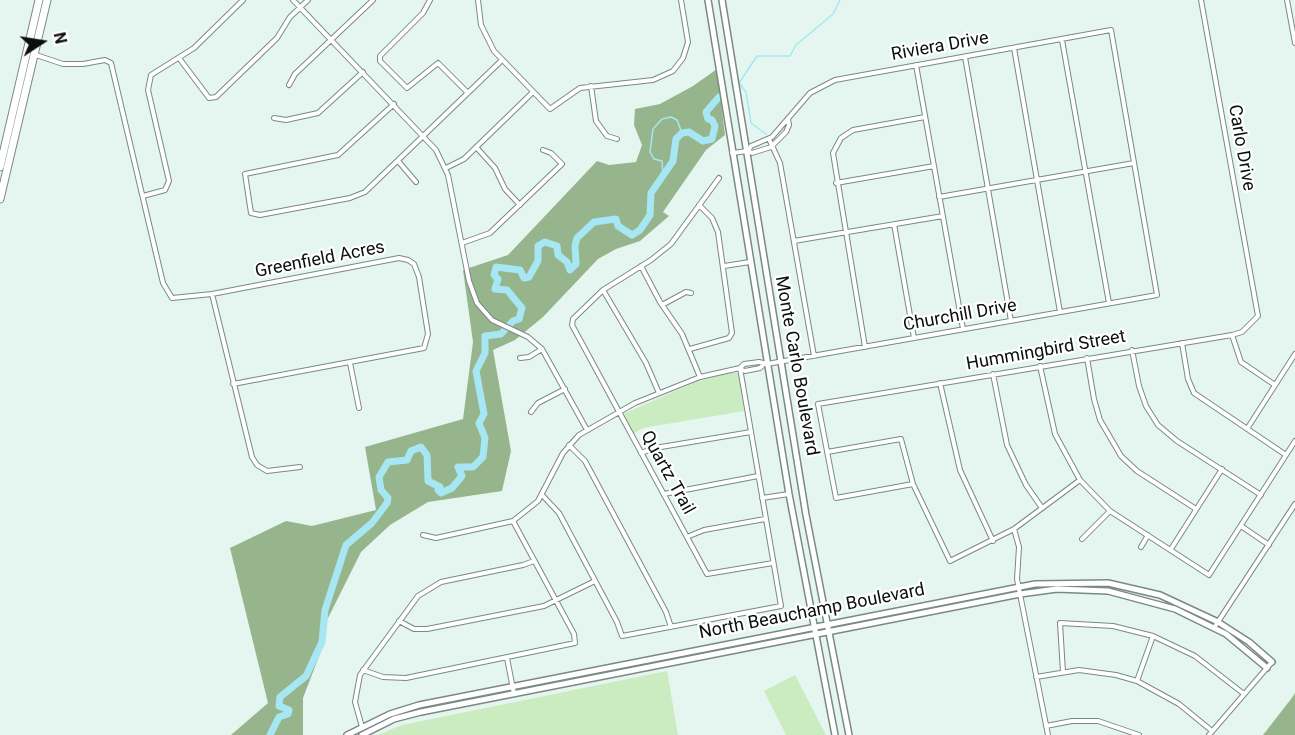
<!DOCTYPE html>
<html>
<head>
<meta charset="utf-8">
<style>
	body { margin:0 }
	#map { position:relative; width:1295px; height:735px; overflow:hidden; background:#e5f6f0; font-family:Roboto,sans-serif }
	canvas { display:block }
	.north { position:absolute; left:12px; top:12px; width:60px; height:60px; -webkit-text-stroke:4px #fff; paint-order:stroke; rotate:78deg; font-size:16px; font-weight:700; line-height:24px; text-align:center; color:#090f0d }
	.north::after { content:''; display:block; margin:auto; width:21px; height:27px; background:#090f0d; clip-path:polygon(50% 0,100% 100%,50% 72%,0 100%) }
</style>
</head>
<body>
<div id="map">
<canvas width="1295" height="735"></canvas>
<div class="north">N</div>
</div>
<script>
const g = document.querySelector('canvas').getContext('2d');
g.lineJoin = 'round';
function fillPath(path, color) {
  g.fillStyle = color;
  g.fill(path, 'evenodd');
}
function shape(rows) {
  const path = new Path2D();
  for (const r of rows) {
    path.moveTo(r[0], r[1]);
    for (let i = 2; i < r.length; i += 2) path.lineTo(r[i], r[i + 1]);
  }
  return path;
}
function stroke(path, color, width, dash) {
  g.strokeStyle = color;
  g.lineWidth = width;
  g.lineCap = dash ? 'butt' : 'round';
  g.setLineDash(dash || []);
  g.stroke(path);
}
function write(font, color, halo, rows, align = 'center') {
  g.font = font + ' Roboto,sans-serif';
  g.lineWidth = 4.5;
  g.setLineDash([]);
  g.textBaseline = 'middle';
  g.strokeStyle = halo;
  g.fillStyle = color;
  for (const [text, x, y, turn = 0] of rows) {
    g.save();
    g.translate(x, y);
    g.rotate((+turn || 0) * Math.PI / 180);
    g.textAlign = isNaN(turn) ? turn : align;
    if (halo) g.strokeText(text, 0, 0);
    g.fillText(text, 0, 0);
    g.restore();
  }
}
const green = shape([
	[728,373,739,373,744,411,643,428,633,434,623,414,696,382],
	[667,671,678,735,378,735,402,725],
	[795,675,826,735,786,735,764,691]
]);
const forest = shape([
	[717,69,725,135,706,150,663,212,669,216,640,241,616,249,598,259,543,317,515,340,493,350,511,451,502,491,428,502,390,525,361,552,326,622,323,646,303,698,303,735,231,735,268,703,230,548,286,521,312,526,376,510,365,447,463,419,473,342,463,270,508,255,597,161,609,165,636,162,642,145,634,125,635,109,660,104,693,86],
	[1295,693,1295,735,1263,735,1291,699]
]);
const stream = shape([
	[766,134,751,123,746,92,739,83,757,56,790,56,796,45,833,14,840,0],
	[663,176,662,161,654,159,650,152,653,129,662,119,671,117,677,120,682,133]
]);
const river = shape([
	[270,735,279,717,288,714,289,710,279,706,280,697,306,676,322,642,325,610,346,545,372,523,387,503,388,498,381,490,379,477,388,462,407,460,411,451,421,447,427,455,428,481,440,487,438,490,441,493,452,488,462,476,458,467,473,467,483,457,485,438,479,423,484,414,476,371,485,353,485,336,501,334,513,321,519,319,522,308,507,290,495,289,498,279,494,275,496,267,520,270,524,278,529,277,538,261,538,246,545,242,557,246,558,255,567,262,570,270,576,264,575,246,577,238,594,222,616,219,618,226,632,235,640,230,650,215,651,193,673,161,676,139,682,133,689,132,703,141,712,139,715,126,712,120,708,119,706,112,719,97]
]);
const street = shape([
	[293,0,436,150,448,175,469,281,477,303,492,320,528,337,542,349,587,430],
	[430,0,423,13,380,56,380,61,407,88,438,63,468,93],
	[478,0,481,25,494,51,550,109,580,88,653,80,673,71,683,58,688,42,681,0],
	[1287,0,1295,43],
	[1062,40,1109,303],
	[1014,48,1060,312],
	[33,54,63,64,83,64,105,60,111,63,163,283,172,298,212,294,399,258,408,260,414,264,419,277,428,334,424,348,233,384],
	[965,57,1011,321],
	[179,58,209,98,216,97,277,38,290,17,308,0],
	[916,65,963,329],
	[289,85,295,74,373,0],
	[591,86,596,121,607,136,617,139],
	[394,104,338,155,245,174,251,213,260,215,350,198,365,192,501,61],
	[274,118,286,120,318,113,363,72],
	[769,139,780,163,814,356],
	[476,147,495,168,505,189,520,205],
	[732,153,748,151,752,153,771,147,786,132,789,125,788,119],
	[398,161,416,182],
	[446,168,464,159,532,93],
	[719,178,671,244,651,260,603,290,573,319,572,325,707,574,773,563],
	[836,183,934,166],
	[143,196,165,190,169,181,148,90,151,75,194,48,243,0],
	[939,197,1134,163],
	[894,224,914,338],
	[794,241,943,216],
	[462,243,490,233,562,164,551,153,543,150],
	[641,266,660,302,682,334,700,377],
	[724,266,750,262],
	[603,290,646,363,659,393],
	[212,294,252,457,257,465,267,471,300,467],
	[662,305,686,292,691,293],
	[1232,335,1241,362,1275,385],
	[1182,343,1188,379,1194,393,1286,455],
	[865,347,833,153,841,138,853,130,925,117],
	[690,349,729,338,732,333,718,232,712,218,699,205],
	[1132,350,1139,386,1146,406,1158,425,1177,441,1261,495],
	[520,358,529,357,542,349],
	[1087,358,1094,399,1100,420,1121,456,1137,471,1196,509],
	[350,363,359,408],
	[1040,366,1055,434,1080,480,1110,511,1209,575,1295,441],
	[740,369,745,371,760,368,763,365],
	[993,374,1007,445,1026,485,1042,508],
	[940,383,960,470,993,541],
	[531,412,538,403,565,389],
	[1247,429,1295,354],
	[569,445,585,461,666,612,671,627],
	[827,452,901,439,913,484,950,561,1014,529,1080,480],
	[641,453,655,448,751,432],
	[913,484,836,498,818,404,1232,335,1242,332,1258,316,1201,0],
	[664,494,758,476],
	[542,495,559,513,617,622,622,636,781,606,740,368],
	[762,498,789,494],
	[1241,526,1269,545],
	[1014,529,1019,547,1017,579,1048,735],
	[423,535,436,538,513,521,538,501,563,453,579,435,635,403,700,377,740,368,744,364,759,362,767,364,1157,295,1111,30,835,80,810,93,772,137,751,146,748,151],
	[687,537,704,530,765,519],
	[1082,539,1110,511],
	[1141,547,1148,535],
	[1171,549,1222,469],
	[399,621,414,629,427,629,544,606,595,581],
	[1214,628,1295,504],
	[507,658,514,694],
	[363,670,383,677,406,678,575,643,574,634,513,521],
	[1063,672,1060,623,1113,626,1153,636,1195,656,1244,694],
	[1036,677,1079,670,1116,675,1137,681,1179,704,1212,731],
	[1137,681,1153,636],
	[1046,726,1072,721,1098,721,1139,735],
	[362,727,355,702,360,675,418,596,441,582,523,565,534,561],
	[1209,735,1272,662]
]);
const secondary = shape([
	[708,0,789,494,835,735],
	[722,0,806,515,849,735],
	[347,735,390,714,419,705,1035,584,1108,583,1160,595,1218,622,1249,642,1272,662],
	[362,735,394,719,421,712,1020,594,1057,589,1108,591,1175,609,1226,634,1267,668]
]);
const highway = shape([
	[0,167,39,0],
	[0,199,47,0]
]);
const streetNames = [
	["Riviera Drive",940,47,-10],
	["Carlo Drive",1241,148,80],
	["Greenfield Acres",320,260,-11],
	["Churchill Drive",960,316,-10],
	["Hummingbird Street",1046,351,-10],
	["Monte Carlo Boulevard",796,366,80],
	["Quartz Trail",667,473,61],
	["North Beauchamp Boulevard",812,612,-11]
];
fillPath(green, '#cbebc0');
fillPath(forest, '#97b58c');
stroke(stream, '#a6e7f3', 1.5);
stroke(river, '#a6e7f3', 7);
stroke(street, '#7a8984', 6);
stroke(secondary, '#7a8984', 8);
stroke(highway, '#7a8984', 9);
stroke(street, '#fff', 4);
stroke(secondary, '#fff', 5);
stroke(highway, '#fff', 7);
write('18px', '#090f0d', '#fff', streetNames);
</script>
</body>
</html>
